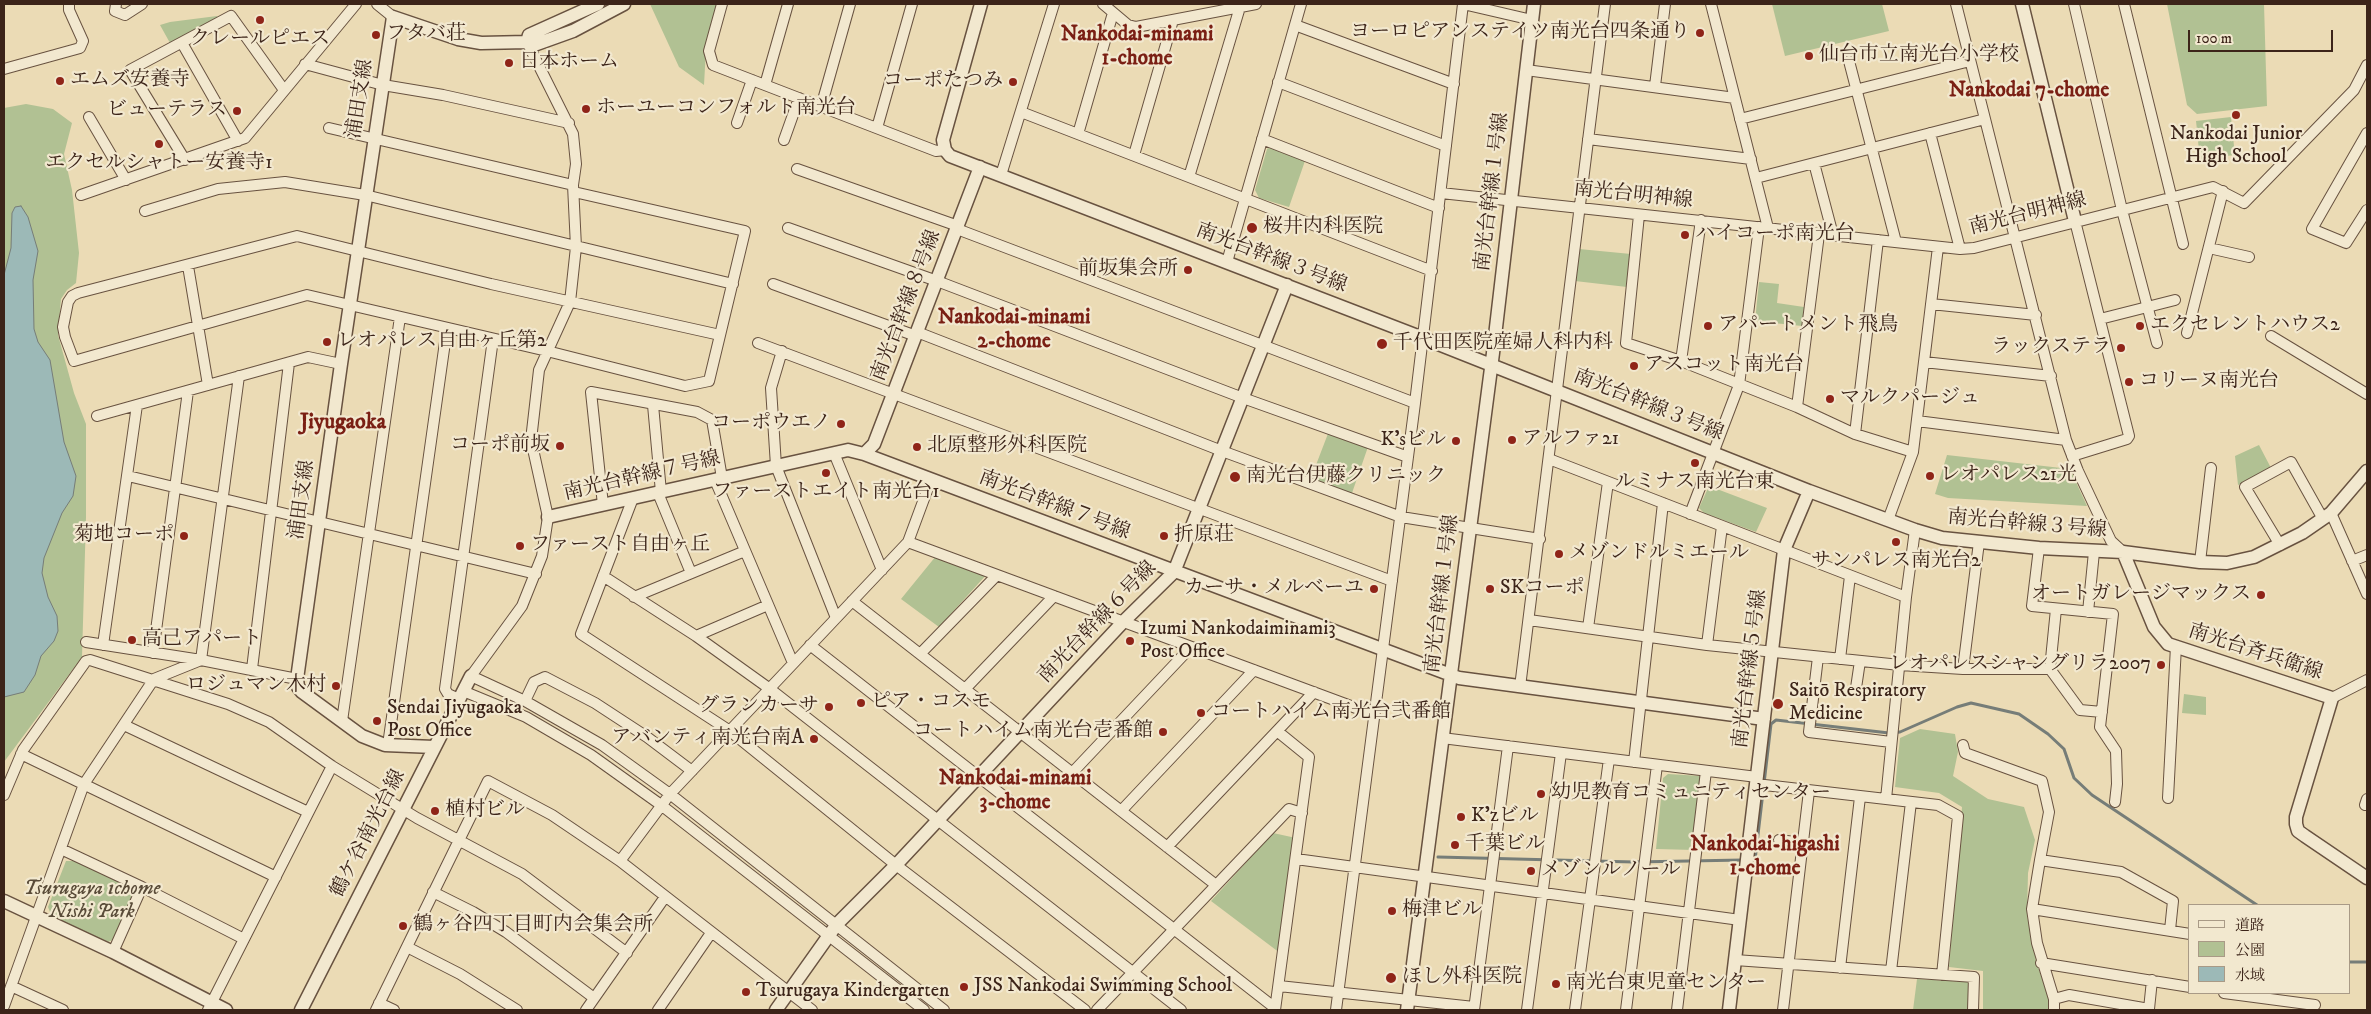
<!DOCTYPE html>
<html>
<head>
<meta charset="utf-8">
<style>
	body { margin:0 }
	#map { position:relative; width:2371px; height:1014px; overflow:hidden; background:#ebdbb5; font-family:"IM FELL DW Pica","Noto Serif JP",serif }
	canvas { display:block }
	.frame { position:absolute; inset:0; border:5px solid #3c2419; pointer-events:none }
	.legend { position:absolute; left:2188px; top:904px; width:162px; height:90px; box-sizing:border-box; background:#f2e8cf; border:1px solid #a99a86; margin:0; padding:6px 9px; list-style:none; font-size:15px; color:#3c2419 }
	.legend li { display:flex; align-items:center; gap:10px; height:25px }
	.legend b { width:25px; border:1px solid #a99a86 }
	.scale { position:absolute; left:2188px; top:30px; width:145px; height:22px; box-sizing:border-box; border:2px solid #3c2419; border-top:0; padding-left:6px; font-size:15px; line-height:18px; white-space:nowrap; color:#3c2419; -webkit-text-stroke:4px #f2e8cf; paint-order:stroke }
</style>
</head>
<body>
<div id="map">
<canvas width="2371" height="1014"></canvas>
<div class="frame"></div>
<ul class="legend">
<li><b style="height:6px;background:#f2e8cf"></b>道路</li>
<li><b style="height:14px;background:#b1c193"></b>公園</li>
<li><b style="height:14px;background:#9cb9b7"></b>水域</li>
</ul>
<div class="scale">100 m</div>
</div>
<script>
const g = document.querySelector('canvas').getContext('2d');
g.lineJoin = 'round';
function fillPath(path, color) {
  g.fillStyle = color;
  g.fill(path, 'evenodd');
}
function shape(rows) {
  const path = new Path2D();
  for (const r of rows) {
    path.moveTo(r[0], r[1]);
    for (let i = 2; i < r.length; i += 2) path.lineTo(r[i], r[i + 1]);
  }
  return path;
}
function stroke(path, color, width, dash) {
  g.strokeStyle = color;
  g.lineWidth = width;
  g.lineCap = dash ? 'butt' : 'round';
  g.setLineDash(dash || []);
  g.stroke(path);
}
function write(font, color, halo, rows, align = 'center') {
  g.font = font + ' "IM FELL DW Pica","Noto Serif JP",serif';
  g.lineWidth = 4.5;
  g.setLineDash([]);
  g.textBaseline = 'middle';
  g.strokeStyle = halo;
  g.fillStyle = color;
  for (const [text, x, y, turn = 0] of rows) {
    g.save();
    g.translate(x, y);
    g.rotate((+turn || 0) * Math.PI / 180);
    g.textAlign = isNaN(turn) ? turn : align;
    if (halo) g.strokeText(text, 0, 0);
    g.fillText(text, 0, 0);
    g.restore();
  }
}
const green = shape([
	[650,4,718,4,706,49,704,85,679,67],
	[1772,4,1882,4,1889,31,1785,56],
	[2167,4,2264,4,2267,106,2197,114,2187,105],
	[217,16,218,18,170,43,160,25,170,22],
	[26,104,53,109,72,123,64,154,72,190,79,253,76,283,67,290,61,299,58,335,74,393,86,424,86,517,82,657,4,762,4,108],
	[2231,117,2233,135,2198,139,2196,121],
	[2233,137,2235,155,2200,159,2198,141],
	[1272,145,1306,158,1289,207,1259,198,1255,190,1267,149],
	[1579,249,1631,254,1627,287,1575,281],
	[1759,282,1779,284,1777,303,1804,307,1802,326,1755,321],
	[1329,431,1369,444,1352,493,1311,478],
	[2259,445,2271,468,2238,485,2235,456],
	[1947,455,2070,469,2087,506,1948,498,1935,494],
	[1709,486,1767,508,1756,532,1704,513,1699,508],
	[936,556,987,574,939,627,901,599],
	[2184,694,2206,697,2206,715,2182,713],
	[1920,729,1955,734,1958,752,1953,776,1988,799,2024,807,2035,840,2028,873,2027,916,2036,960,2052,1010,1983,1010,1983,971,1949,967,1962,807,1939,793,1895,787,1900,738],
	[1668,774,1701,776,1694,850,1656,849,1663,778],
	[1273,833,1296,838,1280,953,1211,901],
	[66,861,78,861,132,888,135,894,115,939,108,942,52,917,48,907],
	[1917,979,1968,982,1968,1010,1913,1010]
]);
const water = shape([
	[21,206,28,217,38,251,33,280,34,329,38,342,50,360,64,442,76,476,73,496,62,513,44,558,42,573,48,597,57,616,58,631,54,641,41,656,35,675,24,692,4,697,4,275,11,248,12,213,15,207,21,206]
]);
const stream = shape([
	[1438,857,1634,862,1743,860],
	[1749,860,1755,860,1771,724,1776,720,1889,733,1900,732,1957,707,1971,703,2019,714,2048,734,2064,749,2074,778,2092,795,2257,905],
	[2350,962,2367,962]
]);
const minor = shape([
	[116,4,115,11,125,15,142,4],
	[377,4,393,17],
	[722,4,709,51,713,65,936,151,945,150],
	[1103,4,1128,25,1136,27,1256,4],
	[1463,4,1532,20],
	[1711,4,1768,228],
	[1956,4,2066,440,2078,471,2111,541,2123,552],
	[2074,4,2122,210,2157,343],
	[2124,4,2183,244],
	[1295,25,1454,84],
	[527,42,573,134,576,164,573,185,576,247,570,302,539,370,531,440,548,517,542,556,522,606,471,676,525,701,602,745,670,794,944,1010],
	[182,43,238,141],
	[1849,61,1896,242],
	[305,64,383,85,443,95,569,123],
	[4,69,80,48,83,41,69,10,69,4],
	[1526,70,1735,98],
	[1278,82,1446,146],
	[765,85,788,4],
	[1655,86,1665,4],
	[821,107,850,4],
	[1021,112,1432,271],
	[89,117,126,180],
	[1740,119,1970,61],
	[737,123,752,80],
	[329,128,573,185],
	[877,128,912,4],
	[1930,133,1960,249],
	[2367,133,2312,229,2346,243,2367,210],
	[1078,134,1113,13],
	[1262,139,1439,208],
	[1588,139,1751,159],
	[784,140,799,98],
	[1134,155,1173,20],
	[185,160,130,70,231,16,284,90],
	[1814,163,1833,235],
	[797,169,958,226],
	[1001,175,1054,4],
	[1189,177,1240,7],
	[1756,178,1985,119],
	[574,192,745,231,709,381,685,386,547,351,307,295,74,361,65,337,63,327,68,302,72,296,78,293,297,236,491,284,720,335],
	[1441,193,1960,249,1974,248,2213,187,2244,203,2354,90,2367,65],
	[81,195,245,138,356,4],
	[145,211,218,189,285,182,365,195,733,284],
	[1639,215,1626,343,1681,361,1797,407,1855,434,1913,452],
	[788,228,937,281,1243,398,1408,457],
	[957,229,1415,403],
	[2209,248,2249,257],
	[1227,262,1301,4],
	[188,266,208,385],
	[773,284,916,336],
	[1931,304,2036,315],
	[2100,319,2175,300],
	[917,332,1222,451,1401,517,1540,539],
	[2187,333,2223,191],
	[2271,336,2367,394],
	[758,343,1392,581],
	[782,351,771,388,776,466,836,618],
	[1681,361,1701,220],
	[1924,362,2051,376],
	[653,405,661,492],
	[1797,407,1819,234],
	[97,416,308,357,341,364],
	[1917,421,2066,440],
	[1855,434,1878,240],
	[834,453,882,570],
	[2072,456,2127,439,2129,436,2075,221],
	[1549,459,1906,597],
	[128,476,536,574],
	[715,480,793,663],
	[658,493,691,573],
	[633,498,581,634,730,731,896,865,1085,1010],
	[603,505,591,392,697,412,712,420,722,478],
	[2331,513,2367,594],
	[1690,514,1739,385,1759,227],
	[1888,520,1913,452,1938,247],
	[908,542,1375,715],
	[2280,545,2245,487,2291,462,2323,519],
	[2039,548,2032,606,2113,614,2100,727,2116,751,2117,784,2115,802],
	[2352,561,2367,555],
	[2200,562,2211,468],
	[603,576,696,636,770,689,1181,1010],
	[634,597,745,551],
	[852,601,1216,885],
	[2088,612,2094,552],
	[1529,620,1707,645,1900,665,1963,669,2050,669,2080,710,2102,712],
	[1588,628,1608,482],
	[696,636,768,605],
	[86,642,201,660,297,679],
	[103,645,137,405],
	[810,645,1275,1008],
	[1707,645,1722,526],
	[153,653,188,391],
	[920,654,997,575],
	[1818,657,1809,732,1891,742],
	[1840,659,1850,576],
	[252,669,289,363],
	[1963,669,1979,542],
	[2050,669,2056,609],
	[1520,687,1605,4],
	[1856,688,1860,661],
	[965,689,1054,596],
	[463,691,526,717,591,755,661,805,924,1010],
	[2332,698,2367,680],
	[459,699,448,694,445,689,493,339],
	[525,701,534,682,545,677,595,703,647,737,692,771],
	[342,721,400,317],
	[124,725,308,812],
	[1442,738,1757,777],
	[388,745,447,328],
	[1963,745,1965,753,2042,781,2049,812,2040,860,2121,872,2173,901,2170,930],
	[21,754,276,877],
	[1634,762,1663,503],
	[1072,773,1191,647],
	[1756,784,1938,805,1958,816,1942,975],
	[4,795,23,750,86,661,90,660,228,704,269,722,332,766,417,818,522,874,627,953],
	[2168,798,2176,646],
	[1886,799,1906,597,1915,530],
	[2367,799,2365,805,2367,805],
	[1121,811,1254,670],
	[1779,840,1803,843],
	[1167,847,1314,692],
	[61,849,142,887,244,939],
	[1296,859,1740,920],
	[2040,860,2032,909,2037,943,2054,999,2054,1010],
	[620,861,670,794,908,542,931,480],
	[433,892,473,912,506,932,594,998],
	[2032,909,2190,934],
	[407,947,460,974,517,1010],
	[113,952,142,887],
	[1735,960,1974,977,1973,1010],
	[2041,963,2190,987],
	[1840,968,1860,797],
	[1891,971,1911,802],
	[11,986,63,1010],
	[1279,986,1474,1007],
	[2224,993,2315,1005],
	[2054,999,2069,995,2149,1009,2152,980],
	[379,1003,394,1010],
	[4,1006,84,784,154,679,201,660,239,376],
	[208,1010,332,766],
	[376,1010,488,781,552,815,620,861,812,1010],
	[586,1010,665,897],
	[658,1010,711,933],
	[1097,1010,1289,809,1302,813],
	[1275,1010,1309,757,1277,731],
	[1336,1010,1415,403,1463,4],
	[1474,1010,1508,746],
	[1527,1010,1561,753],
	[1575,1010,1609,759],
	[1626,1010,1657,765],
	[1677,1010,1706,771],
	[1783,1010,1809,791]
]);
const tertiary = shape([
	[981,4,943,140,945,150,950,156,1423,338,1809,491,1915,530,1942,538,2039,548,2123,552,2200,562,2227,563,2254,557,2302,533,2331,513,2367,471],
	[2022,4,2075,221],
	[527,42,529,35,598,4],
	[864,454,874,444,980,167],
	[548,517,848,450,864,454,1459,678,1764,719],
	[2123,552,2154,627,2168,644,2332,698,2296,817,2296,824,2298,831,2305,836,2367,878],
	[434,747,385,745,362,736,302,692,298,687,297,679,341,364,393,17,458,39,481,43,527,42,534,45,573,31,624,4],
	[4,901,113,952,226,1010],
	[301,1010,471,676],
	[776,1010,837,924,896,865,1123,622,1174,572,1287,285],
	[1407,1010,1493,353,1534,4],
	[1729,1010,1784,550,1809,491]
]);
const markers = [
	[260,20,5,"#8f2418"],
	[1700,33,5,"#8f2418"],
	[376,35,5,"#8f2418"],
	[1809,56,5,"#8f2418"],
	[509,63,5,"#8f2418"],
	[60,81,5,"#8f2418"],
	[1013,82,5,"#8f2418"],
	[586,109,5,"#8f2418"],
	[237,111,5,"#8f2418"],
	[2236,115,5,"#8f2418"],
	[159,144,5,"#8f2418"],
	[1252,228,6,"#8f2418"],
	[1685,235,5,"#8f2418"],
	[1188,270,5,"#8f2418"],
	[1708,326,5,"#8f2418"],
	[2140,326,5,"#8f2418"],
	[327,342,5,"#8f2418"],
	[1382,344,6,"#8f2418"],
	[2121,348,5,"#8f2418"],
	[1634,366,5,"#8f2418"],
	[2129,382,5,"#8f2418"],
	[1830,399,5,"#8f2418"],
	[841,424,5,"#8f2418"],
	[1512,440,5,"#8f2418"],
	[1456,441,5,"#8f2418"],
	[560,446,5,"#8f2418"],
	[917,447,5,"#8f2418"],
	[1695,463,5,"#8f2418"],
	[826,473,5,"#8f2418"],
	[1930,476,5,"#8f2418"],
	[1235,477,6,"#8f2418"],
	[184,536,5,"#8f2418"],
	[1164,536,5,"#8f2418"],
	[1896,542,5,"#8f2418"],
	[520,546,5,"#8f2418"],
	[1559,554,5,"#8f2418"],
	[1374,589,5,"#8f2418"],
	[1490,589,5,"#8f2418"],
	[2261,595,5,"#8f2418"],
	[132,640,5,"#8f2418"],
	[1130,641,5,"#8f2418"],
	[2161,665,5,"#8f2418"],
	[336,686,5,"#8f2418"],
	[861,703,5,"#8f2418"],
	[1778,704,6,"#8f2418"],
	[829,707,5,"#8f2418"],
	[1201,713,5,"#8f2418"],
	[377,721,5,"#8f2418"],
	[1163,732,5,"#8f2418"],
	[814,739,5,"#8f2418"],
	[1541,794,5,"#8f2418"],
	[435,811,5,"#8f2418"],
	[1461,817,5,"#8f2418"],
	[1455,845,5,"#8f2418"],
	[1531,871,5,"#8f2418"],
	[1392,911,5,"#8f2418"],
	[403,926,5,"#8f2418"],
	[1391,978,6,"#8f2418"],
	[1556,984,5,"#8f2418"],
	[964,987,5,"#8f2418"],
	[746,992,5,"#8f2418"]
];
const poiNames = [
	["ヨーロピアンステイツ南光台四条通り",1690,33,"right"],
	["フタバ荘",386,35],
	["クレールピエス",260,40,"center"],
	["仙台市立南光台小学校",1819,56],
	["日本ホーム",519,63],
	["エムズ安養寺",70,81],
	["コーポたつみ",1003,82,"right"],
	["ホーユーコンフォルト南光台",596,109],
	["ビューテラス",227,111,"right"],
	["Nankodai Junior",2236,135,"center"],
	["High School",2236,158,"center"],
	["エクセルシャトー安養寺1",159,164,"center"],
	["桜井内科医院",1263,228],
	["ハイコーポ南光台",1695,235],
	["前坂集会所",1178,270,"right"],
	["アパートメント飛鳥",1718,326],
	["エクセレントハウス2",2150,326],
	["レオパレス自由ヶ丘第2",337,342],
	["千代田医院産婦人科内科",1393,344],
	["ラックステラ",2111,348,"right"],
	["アスコット南光台",1644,366],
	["コリーヌ南光台",2139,382],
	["マルクパージュ",1840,399],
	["コーポウエノ",831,424,"right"],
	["アルファ21",1522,440],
	["K'sビル",1446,441,"right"],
	["コーポ前坂",550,446,"right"],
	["北原整形外科医院",927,447],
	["レオパレス21光",1940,476],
	["南光台伊藤クリニック",1246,477],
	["ルミナス南光台東",1695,483,"center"],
	["ファーストエイト南光台1",826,493,"center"],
	["菊地コーポ",174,536,"right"],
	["折原荘",1174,536],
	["ファースト自由ヶ丘",530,546],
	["メゾンドルミエール",1569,554],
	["サンパレス南光台2",1896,562,"center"],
	["カーサ・メルベーユ",1364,589,"right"],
	["SKコーポ",1500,589],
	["オートガレージマックス",2251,595,"right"],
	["Izumi Nankodaiminami3",1140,630],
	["Post Office",1140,653],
	["高己アパート",142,640],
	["レオパレスシャングリラ2007",2151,665,"right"],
	["ロジュマン木村",326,686,"right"],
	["Saitō Respiratory",1789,692],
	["Medicine",1789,715],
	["ピア・コスモ",871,703],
	["グランカーサ",819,707,"right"],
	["Sendai Jiyugaoka",387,709],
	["Post Office",387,732],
	["コートハイム南光台弐番館",1211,713],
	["コートハイム南光台壱番館",1153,732,"right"],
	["アバンティ南光台南A",804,739,"right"],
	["幼児教育コミュニティセンター",1551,794],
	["植村ビル",445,811],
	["K'zビル",1471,817],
	["千葉ビル",1465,845],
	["メゾンルノール",1541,871],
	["梅津ビル",1402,911],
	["鶴ヶ谷四丁目町内会集会所",413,926],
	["ほし外科医院",1402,978],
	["南光台東児童センター",1566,984],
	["JSS Nankodai Swimming School",974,987],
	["Tsurugaya Kindergarten",756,992]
];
const streetNames = [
	["浦田支線",361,99,-81],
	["南光台幹線１号線",1493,192,-83],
	["南光台明神線",1633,196,6],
	["南光台明神線",2028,215,-14],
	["南光台幹線３号線",1271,259,21],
	["南光台幹線８号線",907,306,-69],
	["南光台幹線３号線",1648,406,22],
	["南光台幹線７号線",642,477,-13],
	["浦田支線",303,500,-82],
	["南光台幹線７号線",1054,506,21],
	["南光台幹線３号線",2027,525,5],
	["南光台幹線１号線",1443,594,-83],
	["南光台幹線６号線",1098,623,-46],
	["南光台斉兵衛線",2255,653,18],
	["南光台幹線５号線",1751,669,-83],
	["鶴ケ谷南光台線",369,834,-63]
];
const parkNames = [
	["Tsurugaya 1chome",92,890],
	["Nishi Park",92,913]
];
const neighbourhoodNames = [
	["Nankodai-minami",1137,36],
	["1-chome",1137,60],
	["Nankodai 7-chome",2029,92],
	["Nankodai-minami",1014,319],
	["2-chome",1014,343],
	["Nankodai-minami",1015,780],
	["3-chome",1015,804],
	["Nankodai-higashi",1765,846],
	["1-chome",1765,870]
];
const quarterNames = [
	["Jiyugaoka",343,423]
];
fillPath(green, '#b1c193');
fillPath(water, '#9cb9b7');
stroke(water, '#767d78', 1);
stroke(stream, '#767d78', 3);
stroke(minor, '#685240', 12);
stroke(tertiary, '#685240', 15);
stroke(minor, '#f2e8cf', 10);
stroke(tertiary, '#f2e8cf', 12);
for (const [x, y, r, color] of markers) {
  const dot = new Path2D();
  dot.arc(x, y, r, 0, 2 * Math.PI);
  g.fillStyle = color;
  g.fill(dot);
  stroke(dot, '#f2e8cf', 2);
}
write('20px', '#3c2419', '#f2e8cf', poiNames, 'left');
write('20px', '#3c2419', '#f2e8cf', streetNames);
write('italic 20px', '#594b38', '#f2e8cf', parkNames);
write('bold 21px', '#7a1f14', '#f2e8cf', neighbourhoodNames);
write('bold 22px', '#7a1f14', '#f2e8cf', quarterNames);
</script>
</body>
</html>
